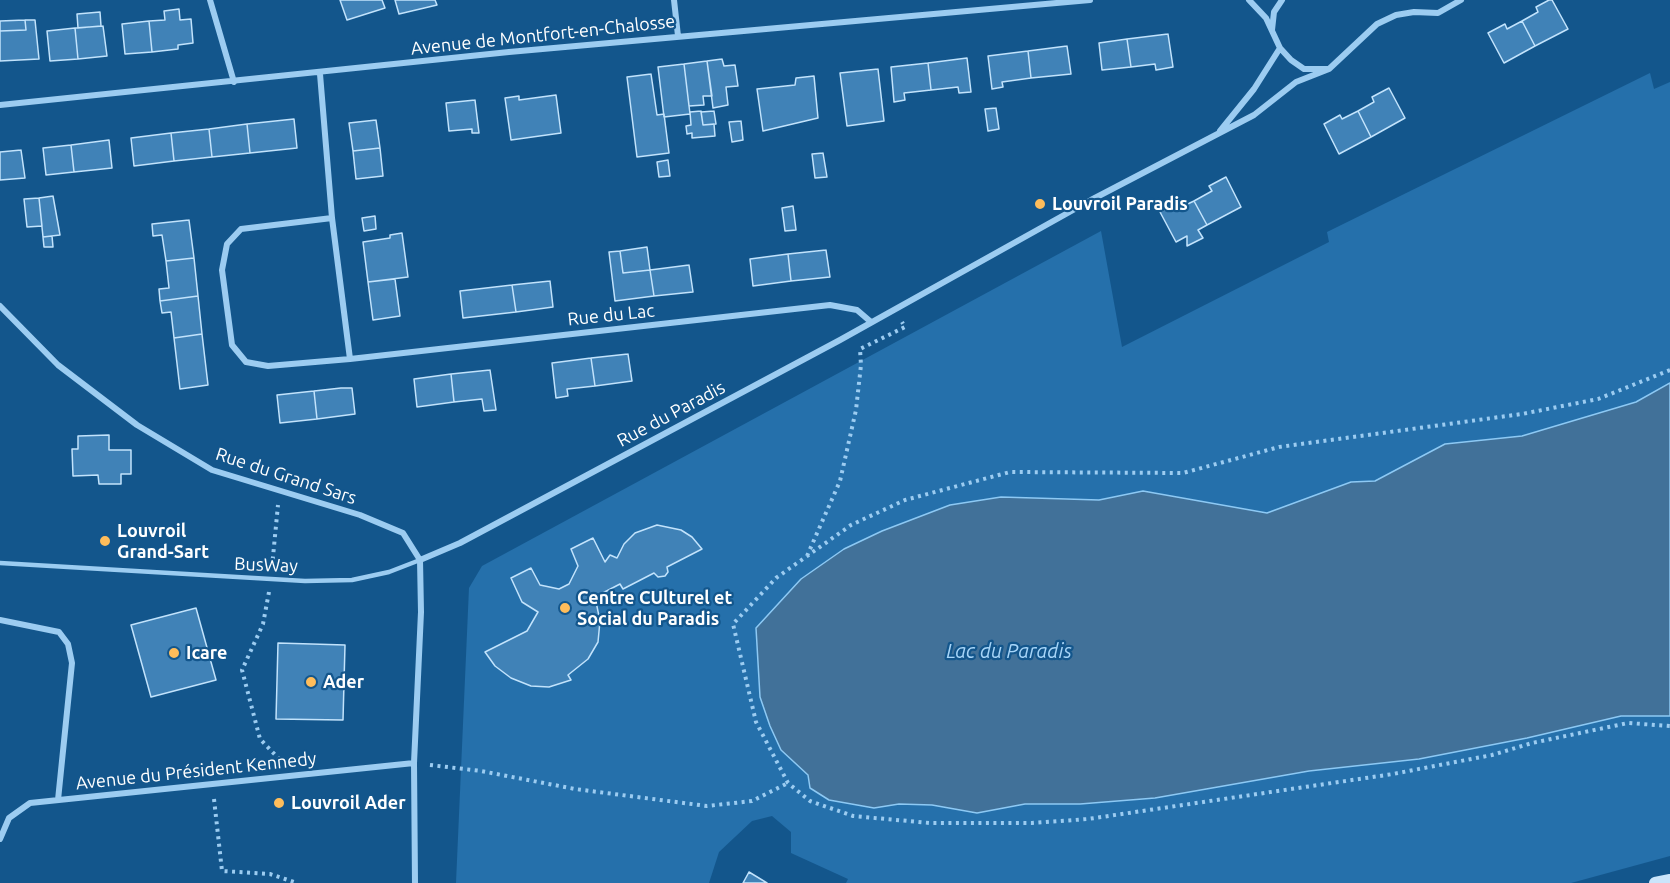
<!DOCTYPE html>
<html>
<head>
<meta charset="utf-8">
<style>
	body { margin:0 }
	canvas { display:block; background:#13568c }
</style>
</head>
<body>
<canvas width="1670" height="883"></canvas>
<script>
const g = document.querySelector('canvas').getContext('2d');
g.lineJoin = 'round';
function fillPath(path, color) {
  g.fillStyle = color;
  g.fill(path, 'evenodd');
}
function shape(rows) {
  const path = new Path2D();
  for (const r of rows) {
    path.moveTo(r[0], r[1]);
    for (let i = 2; i < r.length; i += 2) path.lineTo(r[i], r[i + 1]);
  }
  return path;
}
function stroke(path, color, width, dash) {
  g.strokeStyle = color;
  g.lineWidth = width;
  g.lineCap = dash ? 'butt' : 'round';
  g.setLineDash(dash || []);
  g.stroke(path);
}
function write(font, color, halo, rows, align = 'center') {
  g.font = font + ' Ubuntu,sans-serif';
  g.lineWidth = 4.5;
  g.setLineDash([]);
  g.textBaseline = 'middle';
  g.strokeStyle = halo;
  g.fillStyle = color;
  for (const [text, x, y, turn = 0] of rows) {
    g.save();
    g.translate(x, y);
    g.rotate((+turn || 0) * Math.PI / 180);
    g.textAlign = isNaN(turn) ? turn : align;
    if (halo) g.strokeText(text, 0, 0);
    g.fillText(text, 0, 0);
    g.restore();
  }
}
const green = shape([
	[1650,73,1654,89,1670,82,1670,856,1571,883,846,883,848,879,791,853,791,832,772,816,752,821,719,852,709,883,456,883,469,588,482,566,1101,231,1122,347,1329,242,1327,232]
]);
const water = shape([
	[1670,383,1670,716,1621,716,1527,738,1419,759,1309,771,1155,798,1080,804,1025,804,977,813,932,805,899,804,874,808,829,800,810,788,808,775,781,750,770,726,760,697,756,628,801,579,844,549,882,531,950,505,1001,497,1099,500,1143,491,1267,513,1351,482,1375,481,1445,444,1522,436,1636,402,1670,383]
]);
const building = shape([
	[340,0,382,0,385,8,347,20,340,0],
	[395,0,435,0,437,5,399,14,395,0],
	[1549,0,1552,0,1568,29,1535,46,1522,21,1538,12,1536,7,1549,0],
	[179,9,180,20,191,19,193,43,178,45,178,49,152,52,149,21,165,20,164,11,179,9],
	[100,12,101,26,78,28,77,14,100,12],
	[25,20,35,20,39,59,0,61,0,31,26,30,25,20],
	[25,20,26,30,0,31,0,21,25,20],
	[149,21,152,52,125,54,122,24,149,21],
	[1522,21,1535,46,1504,63,1488,33,1505,24,1507,29,1522,21],
	[103,26,107,56,78,59,75,28,103,26],
	[75,28,78,59,50,61,47,31,75,28],
	[1168,34,1173,67,1156,70,1155,64,1131,67,1127,39,1168,34],
	[1127,39,1131,67,1102,70,1099,43,1127,39],
	[1067,46,1071,74,1031,78,1028,51,1067,46],
	[1028,51,1031,78,1002,82,1003,87,992,89,988,56,1028,51],
	[967,58,971,92,959,93,958,87,931,90,928,63,967,58],
	[722,59,724,66,735,65,738,86,726,87,728,105,713,108,707,61,722,59],
	[707,61,712,96,703,96,704,105,689,106,684,64,707,61],
	[928,63,931,90,904,93,905,100,894,102,891,67,928,63],
	[684,64,690,114,664,117,658,67,684,64],
	[878,69,884,121,847,126,840,73,878,69],
	[651,74,657,115,664,114,669,153,637,157,627,77,651,74],
	[814,76,818,118,763,131,757,89,795,85,796,78,814,76],
	[1389,88,1405,118,1371,137,1358,111,1374,102,1372,97,1389,88],
	[556,95,561,133,511,140,505,98,519,96,519,100,556,95],
	[475,100,479,133,472,133,472,129,449,131,446,103,475,100],
	[996,108,999,129,988,131,985,109,996,108],
	[701,111,703,125,714,124,715,136,692,138,692,133,687,134,686,126,691,125,690,112,701,111],
	[714,111,716,124,703,125,701,112,714,111],
	[1358,111,1371,137,1339,154,1324,124,1340,115,1342,119,1358,111],
	[294,119,297,148,250,153,247,124,294,119],
	[376,120,380,148,353,151,349,123,376,120],
	[741,121,743,140,732,142,729,122,741,121],
	[247,124,250,153,212,157,209,129,247,124],
	[209,129,212,157,174,161,171,133,209,129],
	[171,133,174,161,134,166,131,138,171,133],
	[109,140,112,168,74,172,71,145,109,140],
	[71,145,74,172,46,175,43,148,71,145],
	[380,148,383,176,356,179,353,151,380,148],
	[21,150,25,178,0,180,0,152,21,150],
	[823,153,827,177,815,178,812,154,823,153],
	[668,160,670,176,659,177,657,162,668,160],
	[1226,177,1241,207,1207,225,1194,201,1212,191,1209,186,1226,177],
	[53,196,60,235,43,237,39,198,53,196],
	[39,198,42,226,27,227,24,199,39,198],
	[1194,201,1207,225,1198,230,1203,238,1187,246,1187,236,1176,242,1160,212,1177,203,1179,208,1194,201],
	[793,206,796,230,785,231,782,208,793,206],
	[375,216,376,229,364,231,362,218,375,216],
	[189,220,194,258,166,261,162,235,153,236,152,224,189,220],
	[402,233,408,277,368,282,363,242,390,238,390,235,402,233],
	[52,236,53,247,44,247,43,237,52,236],
	[647,247,650,270,623,273,620,251,647,247],
	[826,250,830,277,791,281,788,254,826,250],
	[620,251,623,273,650,270,654,296,615,301,609,252,620,251],
	[788,254,791,281,753,286,750,259,788,254],
	[194,258,198,296,160,301,159,289,169,288,166,261,194,258],
	[689,265,693,292,654,296,650,270,689,265],
	[395,279,400,316,373,320,368,282,395,279],
	[550,281,553,307,516,312,512,285,550,281],
	[512,285,516,312,463,318,460,291,512,285],
	[198,296,202,334,174,338,171,312,162,313,160,301,198,296],
	[202,334,208,385,180,389,174,338,202,334],
	[628,354,632,381,595,386,591,358,628,354],
	[591,358,595,386,567,389,568,396,556,398,552,363,591,358],
	[490,370,496,410,484,411,482,399,454,402,451,374,490,370],
	[451,374,454,402,417,407,414,379,451,374],
	[341,388,352,388,355,414,317,419,314,391,341,388],
	[314,391,317,419,280,423,277,395,314,391],
	[109,435,109,450,131,450,131,474,121,474,121,484,99,484,98,475,73,476,72,449,78,449,78,436,109,435],
	[657,525,681,530,692,537,702,549,667,567,668,572,665,576,658,577,654,573,623,589,620,584,595,597,600,621,598,642,588,659,568,675,571,680,549,687,531,686,511,678,495,666,485,652,527,631,538,612,522,602,511,578,531,568,540,585,559,589,569,584,578,566,571,549,593,538,605,562,610,555,617,558,624,544,635,533,657,525],
	[196,608,216,680,151,697,131,625,196,608],
	[278,643,345,645,343,720,276,719,278,643],
	[749,872,767,883,743,883,749,872]
]);
const path = shape([
	[1670,370,1598,399,1522,414,1279,447,1183,473,1010,472,905,500,851,525,776,578,733,624,756,722,788,783,810,801,853,816,930,823,1032,823,1088,819,1393,774,1492,755,1532,743,1628,723,1670,726],
	[807,556,840,481,856,410,861,365,860,349,905,327,902,322],
	[272,567,278,505],
	[269,592,263,624,242,670,260,739,281,761],
	[430,765,481,771,575,789,707,806,752,801,788,783],
	[214,799,222,871,270,874,297,883]
]);
const service = shape([
	[0,563,305,581,352,580,389,572,420,560]
]);
const minor = shape([
	[210,0,234,82],
	[674,0,678,36],
	[1249,0,1266,18,1280,48,1291,60,1304,69,1327,69],
	[1272,30,1274,12,1282,0],
	[320,74,332,218,350,359],
	[0,105,509,52,1090,0],
	[1220,131,1254,89,1280,48],
	[332,218,241,229,227,244,222,270,232,345,246,362,268,366,350,359,830,305,857,310,871,322],
	[0,306,58,365,137,425,212,470,360,515,403,533,420,560],
	[420,560,460,543,840,340,1091,200,1254,115,1296,82,1329,69,1377,24,1396,15,1414,12,1438,13,1461,0],
	[0,620,59,632,68,644,72,663,58,800],
	[0,839,9,818,30,803,414,763],
	[415,883,414,763,421,612,420,560]
]);
const secondary = shape([
	[1655,883,1670,880]
]);
const markers = [
	[1040,204,6,"#ffbd5b"],
	[105,541,6,"#ffbd5b"],
	[565,608,6,"#ffbd5b"],
	[174,653,6,"#ffbd5b"],
	[311,682,6,"#ffbd5b"],
	[279,803,6,"#ffbd5b"]
];
const streetNames = [
	["Avenue de Montfort-en-Chalosse",543,35,-6],
	["Rue du Lac",611,315,-6],
	["Rue du Paradis",671,414,-28],
	["Rue du Grand Sars",286,476,18],
	["BusWay",266,565,2],
	["Avenue du Président Kennedy",196,771,-6]
];
const poiNames = [
	["Louvroil Paradis",1052,204],
	["Louvroil",117,531],
	["Grand-Sart",117,552],
	["Centre CUlturel et",577,598],
	["Social du Paradis",577,619],
	["Icare",186,653],
	["Ader",323,682],
	["Louvroil Ader",291,803]
];
const waterNames = [
	["Lac du Paradis",1009,651]
];
fillPath(green, '#2570ab');
fillPath(water, '#417199');
stroke(water, '#8dc9f4', 1.5);
fillPath(building, '#4082b7');
stroke(building, '#c2e3fc', 1.5);
stroke(path, '#9cccf1', 4, [3, 4.5]);
stroke(service, '#9cccf1', 4.5);
stroke(minor, '#9cccf1', 6);
stroke(secondary, '#cae5fb', 12);
for (const [x, y, r, color] of markers) {
  const dot = new Path2D();
  dot.arc(x, y, r, 0, 2 * Math.PI);
  g.fillStyle = color;
  g.fill(dot);
  stroke(dot, '#13568c', 2);
}
write('18px', '#fff', '#13568c', streetNames);
write('bold 18px', '#fff', '#13568c', poiNames, 'left');
write('italic 20px', '#a7d5f8', '#13568c', waterNames);
</script>
</body>
</html>
